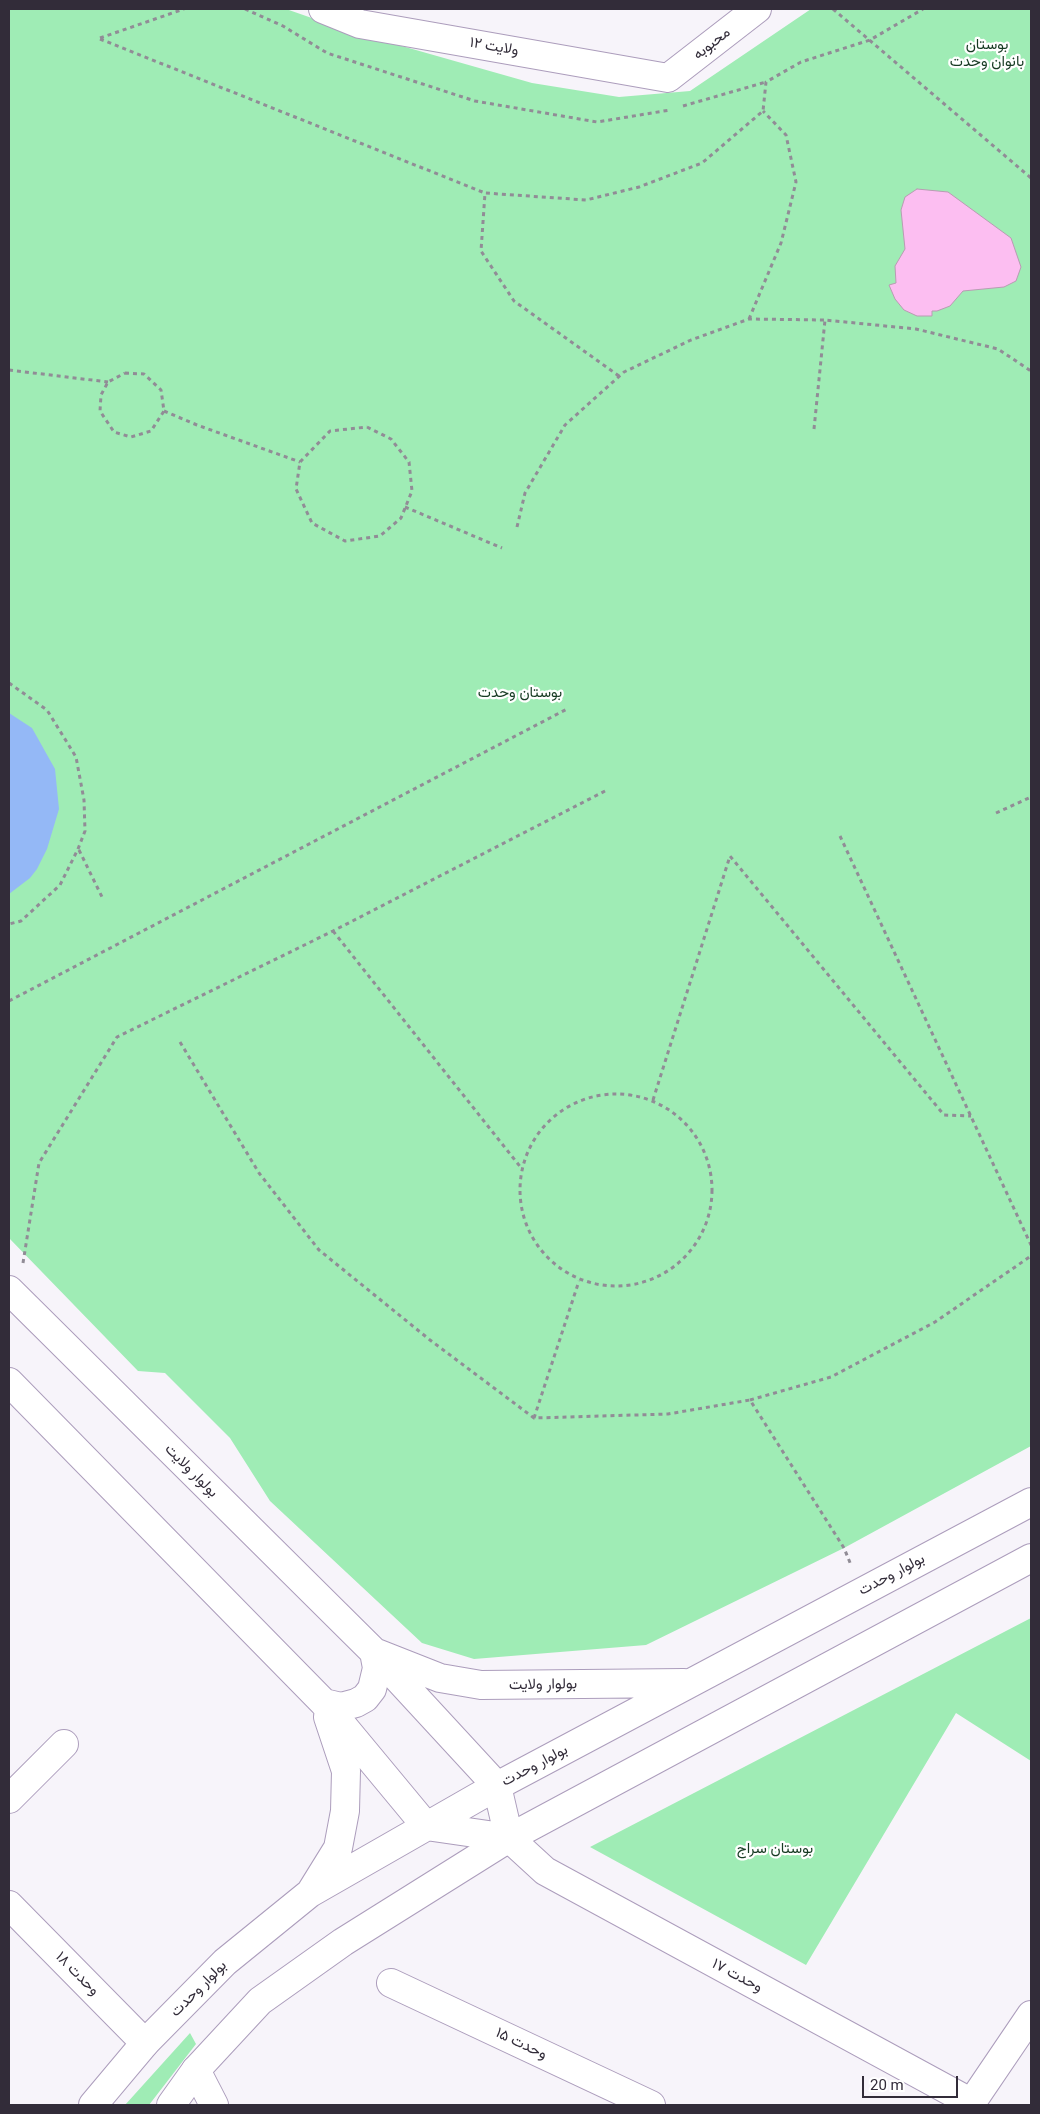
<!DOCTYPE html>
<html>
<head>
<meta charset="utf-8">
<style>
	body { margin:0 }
	#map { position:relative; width:1040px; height:2114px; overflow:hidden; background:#f7f4fa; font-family:Roboto,sans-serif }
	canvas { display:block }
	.frame { position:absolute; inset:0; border:10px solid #322c39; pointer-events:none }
	.scale { position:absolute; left:862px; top:2076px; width:96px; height:22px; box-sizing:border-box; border:2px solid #322c39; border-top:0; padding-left:6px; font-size:15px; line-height:18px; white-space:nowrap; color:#322c39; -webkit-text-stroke:4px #fff; paint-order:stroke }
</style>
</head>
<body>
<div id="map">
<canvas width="1040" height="2114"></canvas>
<div class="frame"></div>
<div class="scale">20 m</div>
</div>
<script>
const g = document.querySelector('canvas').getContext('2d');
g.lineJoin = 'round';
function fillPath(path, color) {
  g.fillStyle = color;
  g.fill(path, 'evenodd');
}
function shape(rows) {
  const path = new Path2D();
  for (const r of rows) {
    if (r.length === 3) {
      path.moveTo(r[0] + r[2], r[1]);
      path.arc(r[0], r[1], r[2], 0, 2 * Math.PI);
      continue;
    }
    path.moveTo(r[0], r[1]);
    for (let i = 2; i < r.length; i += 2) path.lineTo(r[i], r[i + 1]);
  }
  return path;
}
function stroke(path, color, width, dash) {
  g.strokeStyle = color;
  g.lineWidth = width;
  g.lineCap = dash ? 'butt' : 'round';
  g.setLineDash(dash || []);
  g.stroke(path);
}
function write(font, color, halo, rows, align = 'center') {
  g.font = font + ' Roboto,Vazirmatn,sans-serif';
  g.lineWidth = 4.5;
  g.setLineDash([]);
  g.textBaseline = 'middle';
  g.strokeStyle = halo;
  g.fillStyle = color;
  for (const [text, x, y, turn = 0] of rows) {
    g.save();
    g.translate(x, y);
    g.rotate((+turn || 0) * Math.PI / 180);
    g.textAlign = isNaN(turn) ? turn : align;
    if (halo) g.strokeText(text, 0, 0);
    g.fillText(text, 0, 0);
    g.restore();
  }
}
const green = shape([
	[9,9,286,9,349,31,532,83,619,97,690,91,811,9,1031,9,1031,1446,844,1548,646,1645,474,1659,422,1643,270,1501,230,1438,165,1373,138,1371,9,1238],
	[1031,1618,1031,1761,956,1713,806,1965,590,1847],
	[190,2033,196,2044,149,2105,125,2105]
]);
const water = shape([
	[9,713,32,728,55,769,59,809,47,849,37,869,30,878,9,894]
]);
const building = shape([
	[917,189,948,192,1011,238,1021,267,1016,281,1004,287,963,291,950,306,937,311,932,311,932,316,917,316,904,310,895,299,889,285,896,283,895,266,905,249,901,210,905,197,917,189]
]);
const path = shape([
	[245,9,283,26,327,53,475,101,597,122,670,110],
	[833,9,1031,178],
	[100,38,184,9],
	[100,39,485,193],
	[683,106,766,82],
	[749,319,781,243,796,182,786,135,763,111],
	[9,370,108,382],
	[125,373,144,374,161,390,164,411,151,431,131,437,114,432,100,411,101,395,108,382,125,373],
	[619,376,514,301,481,251,485,193,586,200,639,187,702,163,763,111,766,82,801,62,870,40,923,9],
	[164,411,197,425,300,462],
	[367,427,391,439,409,462,412,491,401,518,380,536,345,541,312,523,296,489,300,462,330,431,367,427],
	[814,429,825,320,916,329,998,349,1031,371],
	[405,507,502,548],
	[517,527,525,493,565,425,624,372,691,340,749,319,825,320],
	[9,683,47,710,76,757,84,800,85,831,78,849,60,885,21,921,9,924],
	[996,813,1031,797],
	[840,836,1031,1245],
	[79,850,103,899],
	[333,931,522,1169],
	[9,1001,567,709],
	[180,1042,259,1173,319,1250,430,1340,534,1418,668,1414,750,1400,844,1548,851,1565],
	[616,1190,96],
	[653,1100,730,856,944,1115,971,1116],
	[23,1263,39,1163,117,1037,333,931,607,790],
	[750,1400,831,1377,935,1322,1031,1256],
	[534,1418,579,1281]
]);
const minor = shape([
	[323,9,360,24,668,78,757,9],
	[9,1799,64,1744],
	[509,1838,545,1871,972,2103],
	[9,1905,145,2043],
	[391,1983,651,2105],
	[196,2070,214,2105],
	[970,2105,1031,2015]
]);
const major = shape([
	[9,1290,374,1652,440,1678,481,1685,684,1683],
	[9,1382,324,1703,426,1826,509,1838],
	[378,1657,497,1786,509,1838],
	[324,1703,341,1707,356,1703,365,1698,372,1689,377,1668,374,1652],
	[312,1890,338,1848,345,1811,346,1771,328,1717],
	[93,2105,145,2043,225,1962,310,1893,497,1786,1031,1502],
	[171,2105,196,2070,260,2001,343,1942,509,1838,1031,1558]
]);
const streetNames = [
	["محبوبه",712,44,-38],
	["ولایت ۱۲",494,47,10],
	["بولوار ولایت",191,1471,45],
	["بولوار وحدت",892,1575,-28],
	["بولوار ولایت",543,1685,-1],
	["بولوار وحدت",535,1766,-28],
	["وحدت ۱۸",77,1974,45],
	["وحدت ۱۷",737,1976,28],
	["بولوار وحدت",199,1989,-45],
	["وحدت ۱۵",521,2044,25]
];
const parkNames = [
	["بوستان",987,45],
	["بانوان وحدت",987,62],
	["بوستان وحدت",520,693],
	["بوستان سراج",775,1849]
];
fillPath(green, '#9fecb5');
fillPath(water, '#94b8f6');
fillPath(building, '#fcbef1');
stroke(building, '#b99cb3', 1);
stroke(minor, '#ac9dbc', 30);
stroke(major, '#ac9dbc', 30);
stroke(path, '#918c96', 3, [4, 4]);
stroke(minor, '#fff', 28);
stroke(major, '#fff', 28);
write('15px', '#322c39', '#fff', streetNames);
write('15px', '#173b23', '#fff', parkNames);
</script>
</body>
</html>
